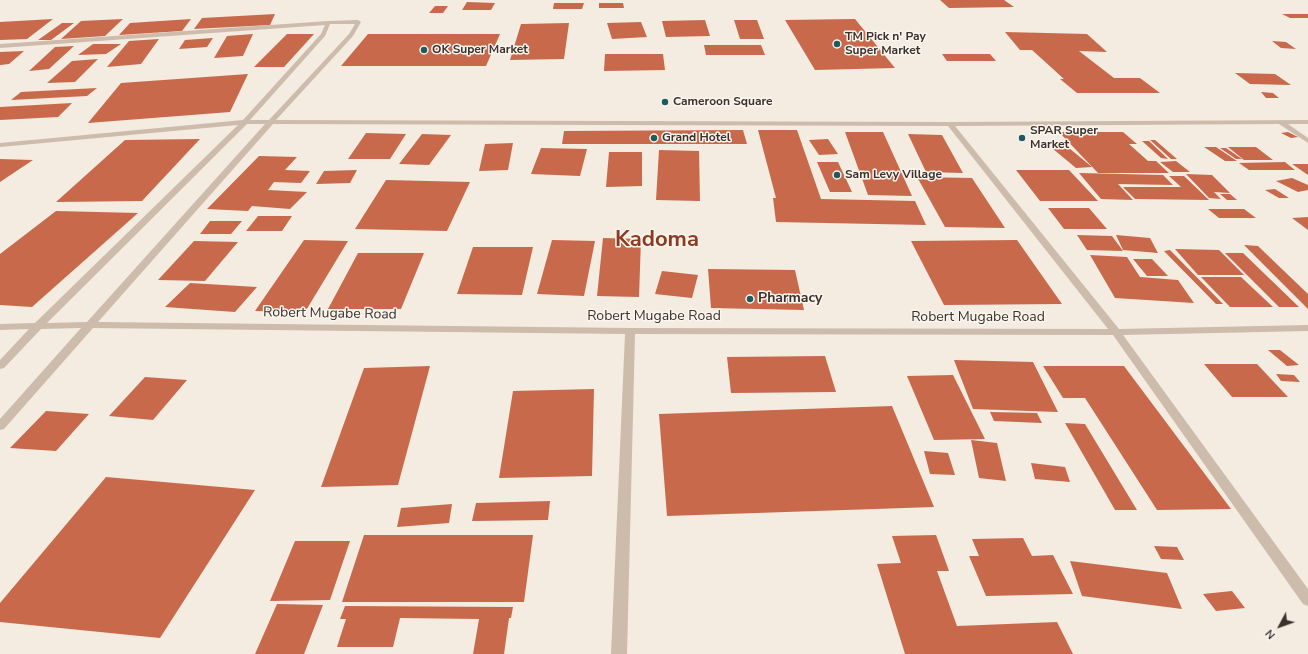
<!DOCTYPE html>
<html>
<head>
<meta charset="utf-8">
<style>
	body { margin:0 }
	#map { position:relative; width:1308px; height:654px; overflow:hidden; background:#f4ebe1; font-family:"Nunito Sans",sans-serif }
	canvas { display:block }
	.north { position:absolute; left:1260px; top:606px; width:40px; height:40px; -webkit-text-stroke:3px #fbf5ee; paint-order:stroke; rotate:229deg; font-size:11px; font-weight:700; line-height:16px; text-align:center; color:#3b302b }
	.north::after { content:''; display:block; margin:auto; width:14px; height:18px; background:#3b302b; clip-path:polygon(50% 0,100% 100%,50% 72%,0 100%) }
</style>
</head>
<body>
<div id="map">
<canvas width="1308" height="654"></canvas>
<div class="north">N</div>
</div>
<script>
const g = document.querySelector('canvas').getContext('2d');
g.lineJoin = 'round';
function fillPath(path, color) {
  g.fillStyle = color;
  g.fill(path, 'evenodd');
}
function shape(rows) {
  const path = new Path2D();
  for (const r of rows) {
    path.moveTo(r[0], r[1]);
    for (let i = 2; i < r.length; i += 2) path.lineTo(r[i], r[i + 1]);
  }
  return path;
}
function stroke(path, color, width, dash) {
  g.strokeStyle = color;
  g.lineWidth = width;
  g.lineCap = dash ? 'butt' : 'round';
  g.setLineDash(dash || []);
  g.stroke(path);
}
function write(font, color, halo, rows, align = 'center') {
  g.font = font + ' "Nunito Sans",sans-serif';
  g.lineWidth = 3;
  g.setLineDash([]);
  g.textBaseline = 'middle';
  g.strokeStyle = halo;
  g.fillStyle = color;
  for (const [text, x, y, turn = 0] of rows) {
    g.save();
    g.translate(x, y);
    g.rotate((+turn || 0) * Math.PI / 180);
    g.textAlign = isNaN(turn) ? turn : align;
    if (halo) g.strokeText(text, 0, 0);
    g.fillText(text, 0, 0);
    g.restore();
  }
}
const building = shape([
	[940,0,1004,0,1014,7,949,8],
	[467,2,495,3,491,10,462,10],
	[554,3,584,3,582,9,553,9],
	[599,3,623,3,624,8,599,8],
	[435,6,448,6,443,13,429,13],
	[275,14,270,25,194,29,202,18],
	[1282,14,1308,14,1308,18,1290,18],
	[53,19,27,39,0,40,0,22],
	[123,19,105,36,61,39,81,21],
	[191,19,182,31,119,35,130,23],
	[855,19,895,68,815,70,785,20],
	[705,20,710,36,666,37,662,21],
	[734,20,757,20,764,39,740,39],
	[641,22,647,37,612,39,607,23],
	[62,23,74,23,51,40,38,40],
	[569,23,564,59,510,60,521,24],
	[1005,32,1087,34,1107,52,1079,51,1114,78,1140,78,1160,93,1077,93,1060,79,1064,79,1032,50,1020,50],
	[253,34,243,56,214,58,227,36],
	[287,34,314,34,284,67,254,67],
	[368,34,500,34,486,66,341,66],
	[213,38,207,47,179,49,185,40],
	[159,39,141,64,107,67,129,41],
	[1272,41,1286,42,1296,49,1281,48],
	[93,44,121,44,106,54,78,55],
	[704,45,761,45,765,55,706,55],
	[74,46,49,69,29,71,55,47],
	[24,51,9,64,0,65,0,52],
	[605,54,663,54,665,70,604,71],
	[942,54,990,54,996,61,947,61],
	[98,59,75,82,47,83,72,61],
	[1235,73,1275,74,1291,85,1250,84],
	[248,74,230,112,88,123,121,83],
	[97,88,87,96,11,100,21,92],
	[1261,92,1273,93,1279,98,1266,98],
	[72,103,58,117,0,120,0,107],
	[743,130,747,144,562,144,564,131],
	[758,130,797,130,821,199,915,201,926,225,776,222,773,198,776,198],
	[845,132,883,132,912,196,868,195],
	[1059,132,1123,132,1137,144,1129,144,1148,161,1156,161,1169,173,1098,173],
	[1288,132,1298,137,1291,138,1281,133],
	[366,133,406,134,390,159,348,159],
	[422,134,451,135,429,165,399,164],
	[908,134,942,135,963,173,926,172],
	[200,139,142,201,56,202,125,140],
	[828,139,838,154,819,155,809,140],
	[1150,140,1155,140,1177,159,1171,159],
	[1142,141,1149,141,1168,159,1161,158],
	[513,143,508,170,479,171,485,144],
	[1204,147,1216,147,1237,161,1225,161],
	[1228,147,1256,147,1273,160,1244,160],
	[541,148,587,149,580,176,531,174],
	[1069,148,1092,167,1076,168,1053,149],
	[1220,148,1226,148,1242,159,1236,159],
	[659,150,699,151,700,201,656,200],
	[609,152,642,152,642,186,606,187],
	[259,156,297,157,285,170,310,171,301,183,274,182,268,190,307,192,290,209,252,206,248,211,207,209],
	[0,159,33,160,0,182],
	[1176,161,1190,172,1173,172,1160,162],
	[817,162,838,162,852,192,830,192],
	[1285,162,1295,170,1249,170,1239,163],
	[1292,164,1308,164,1308,175],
	[357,170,350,183,316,184,324,171],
	[1016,170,1069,170,1098,201,1040,201],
	[1079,173,1163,175,1173,185,1118,184,1133,200,1101,199],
	[1186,174,1212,175,1230,193,1214,192,1221,199,1209,198],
	[1169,176,1184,176,1209,200,1135,199,1123,187,1181,187],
	[917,177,972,178,1005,228,945,227],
	[1292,178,1308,185,1308,190,1298,192,1276,181],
	[386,180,470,182,447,231,355,229],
	[1275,189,1289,198,1279,198,1265,190],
	[1220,194,1230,194,1237,200,1227,200],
	[1048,208,1089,208,1107,229,1064,229],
	[1208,209,1244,209,1256,218,1219,218],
	[56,211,138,213,32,307,0,305,0,254],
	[258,216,292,216,282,231,246,231],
	[1308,217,1308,230,1292,218],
	[210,221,242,221,231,234,200,234],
	[1077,235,1112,236,1123,251,1087,250],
	[1116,235,1150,238,1158,253,1123,250],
	[603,238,641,239,639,297,597,296],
	[304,240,348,241,305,312,255,311],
	[552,240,595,241,584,296,537,294],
	[1017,240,1062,304,944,305,911,241],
	[194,241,238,242,205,281,158,280],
	[1244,245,1258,246,1308,294,1308,309],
	[473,247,533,247,522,295,457,294],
	[1175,249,1219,250,1244,275,1198,275],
	[1170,250,1223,304,1216,304,1164,251],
	[358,253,424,253,401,309,328,309],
	[1225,253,1243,253,1299,307,1279,307],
	[1090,255,1127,257,1140,277,1178,280,1194,303,1115,298],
	[1133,259,1152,259,1168,276,1147,276],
	[708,269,795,270,804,310,711,308],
	[662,271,698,275,692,298,655,294],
	[1201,277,1241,277,1273,307,1230,307],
	[190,283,257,287,235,312,165,307],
	[1268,350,1280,350,1299,365,1287,366],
	[825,356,836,392,731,393,727,357],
	[954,360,1033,362,1058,412,973,409],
	[1204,364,1257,364,1288,397,1232,397],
	[430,366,398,485,321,487,364,368],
	[1043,366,1124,366,1231,509,1157,510,1085,398,1063,398],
	[1276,374,1294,375,1300,382,1281,381],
	[953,375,985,439,934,440,907,376],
	[145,377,187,380,153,420,109,416],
	[594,389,592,476,499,478,513,391],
	[892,406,934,507,667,516,659,414],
	[46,411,89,414,56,451,10,448],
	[990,412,1037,413,1042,423,994,421],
	[1065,423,1085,424,1137,510,1115,510],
	[971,440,997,443,1006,481,979,478],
	[924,451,948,453,955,475,930,474],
	[1031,463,1065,467,1070,482,1035,479],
	[106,477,255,490,160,638,0,622,0,603],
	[550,501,548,520,472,521,476,503],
	[452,504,449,523,397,527,401,508],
	[364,535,533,535,524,602,342,602],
	[936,535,949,571,937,571,957,626,1057,622,1073,654,905,654,877,564,901,563,892,536],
	[1023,538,1032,556,1053,555,1073,594,986,596,969,556,979,556,972,539],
	[295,541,350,541,330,600,270,601],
	[1154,546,1177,547,1184,560,1161,559],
	[1070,561,1167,573,1182,609,1082,596],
	[1232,591,1245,608,1216,611,1203,594],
	[277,604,323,605,304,654,255,654],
	[345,606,513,607,511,618,509,618,504,654,473,654,479,619,400,618,393,647,337,647,346,619,340,619]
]);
const minor = shape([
	[328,21,358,20,361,22,353,36,276,120,950,122,1308,120,1308,124,1288,124,1308,138,1308,143,1279,124,955,126,1119,329,1308,325,1308,331,1123,335,1308,589,1308,606,1303,604,1113,335,635,334,627,654,611,654,625,334,93,328,4,429,0,430,0,419,81,328,41,329,4,368,0,369,0,360,29,329,0,330,0,324,35,323,238,125,0,147,0,143,243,120,321,34,325,25,0,48,0,44,328,21],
	[330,24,355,24,349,34,269,120,250,120,325,36,330,24],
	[247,124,265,124,87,322,47,323,247,124],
	[273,124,948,126,1108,329,630,328,98,322,273,124]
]);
const markers = [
	[837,44,4,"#1f5a5e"],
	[424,50,4,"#1f5a5e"],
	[665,102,4,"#1f5a5e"],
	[654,138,4,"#1f5a5e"],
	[1022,138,4,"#1f5a5e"],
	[837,175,4,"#1f5a5e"],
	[750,299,4,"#1f5a5e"]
];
const farPoinames = [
	["TM Pick n' Pay",845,37],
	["Super Market",845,51],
	["OK Super Market",432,50],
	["Cameroon Square",673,102],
	["SPAR Super",1030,131],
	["Market",1030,145],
	["Grand Hotel",662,138],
	["Sam Levy Village",845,175]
];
const poiNames = [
	["Pharmacy",758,299]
];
const streetNames = [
	["Robert Mugabe Road",330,314,1],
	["Robert Mugabe Road",654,317],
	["Robert Mugabe Road",978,318]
];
const townNames = [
	["Kadoma",657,241]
];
fillPath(building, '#c8694b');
fillPath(minor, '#cdbbac');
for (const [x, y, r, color] of markers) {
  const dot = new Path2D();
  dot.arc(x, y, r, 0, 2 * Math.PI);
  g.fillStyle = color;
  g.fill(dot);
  stroke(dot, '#fbf5ee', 1.5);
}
write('bold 12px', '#3b302b', '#fbf5ee', farPoinames, 'left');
write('bold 14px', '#3b302b', '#fbf5ee', poiNames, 'left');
write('14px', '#3b302b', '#fbf5ee', streetNames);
write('bold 22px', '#8c3b22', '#fbf5ee', townNames);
</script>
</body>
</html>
